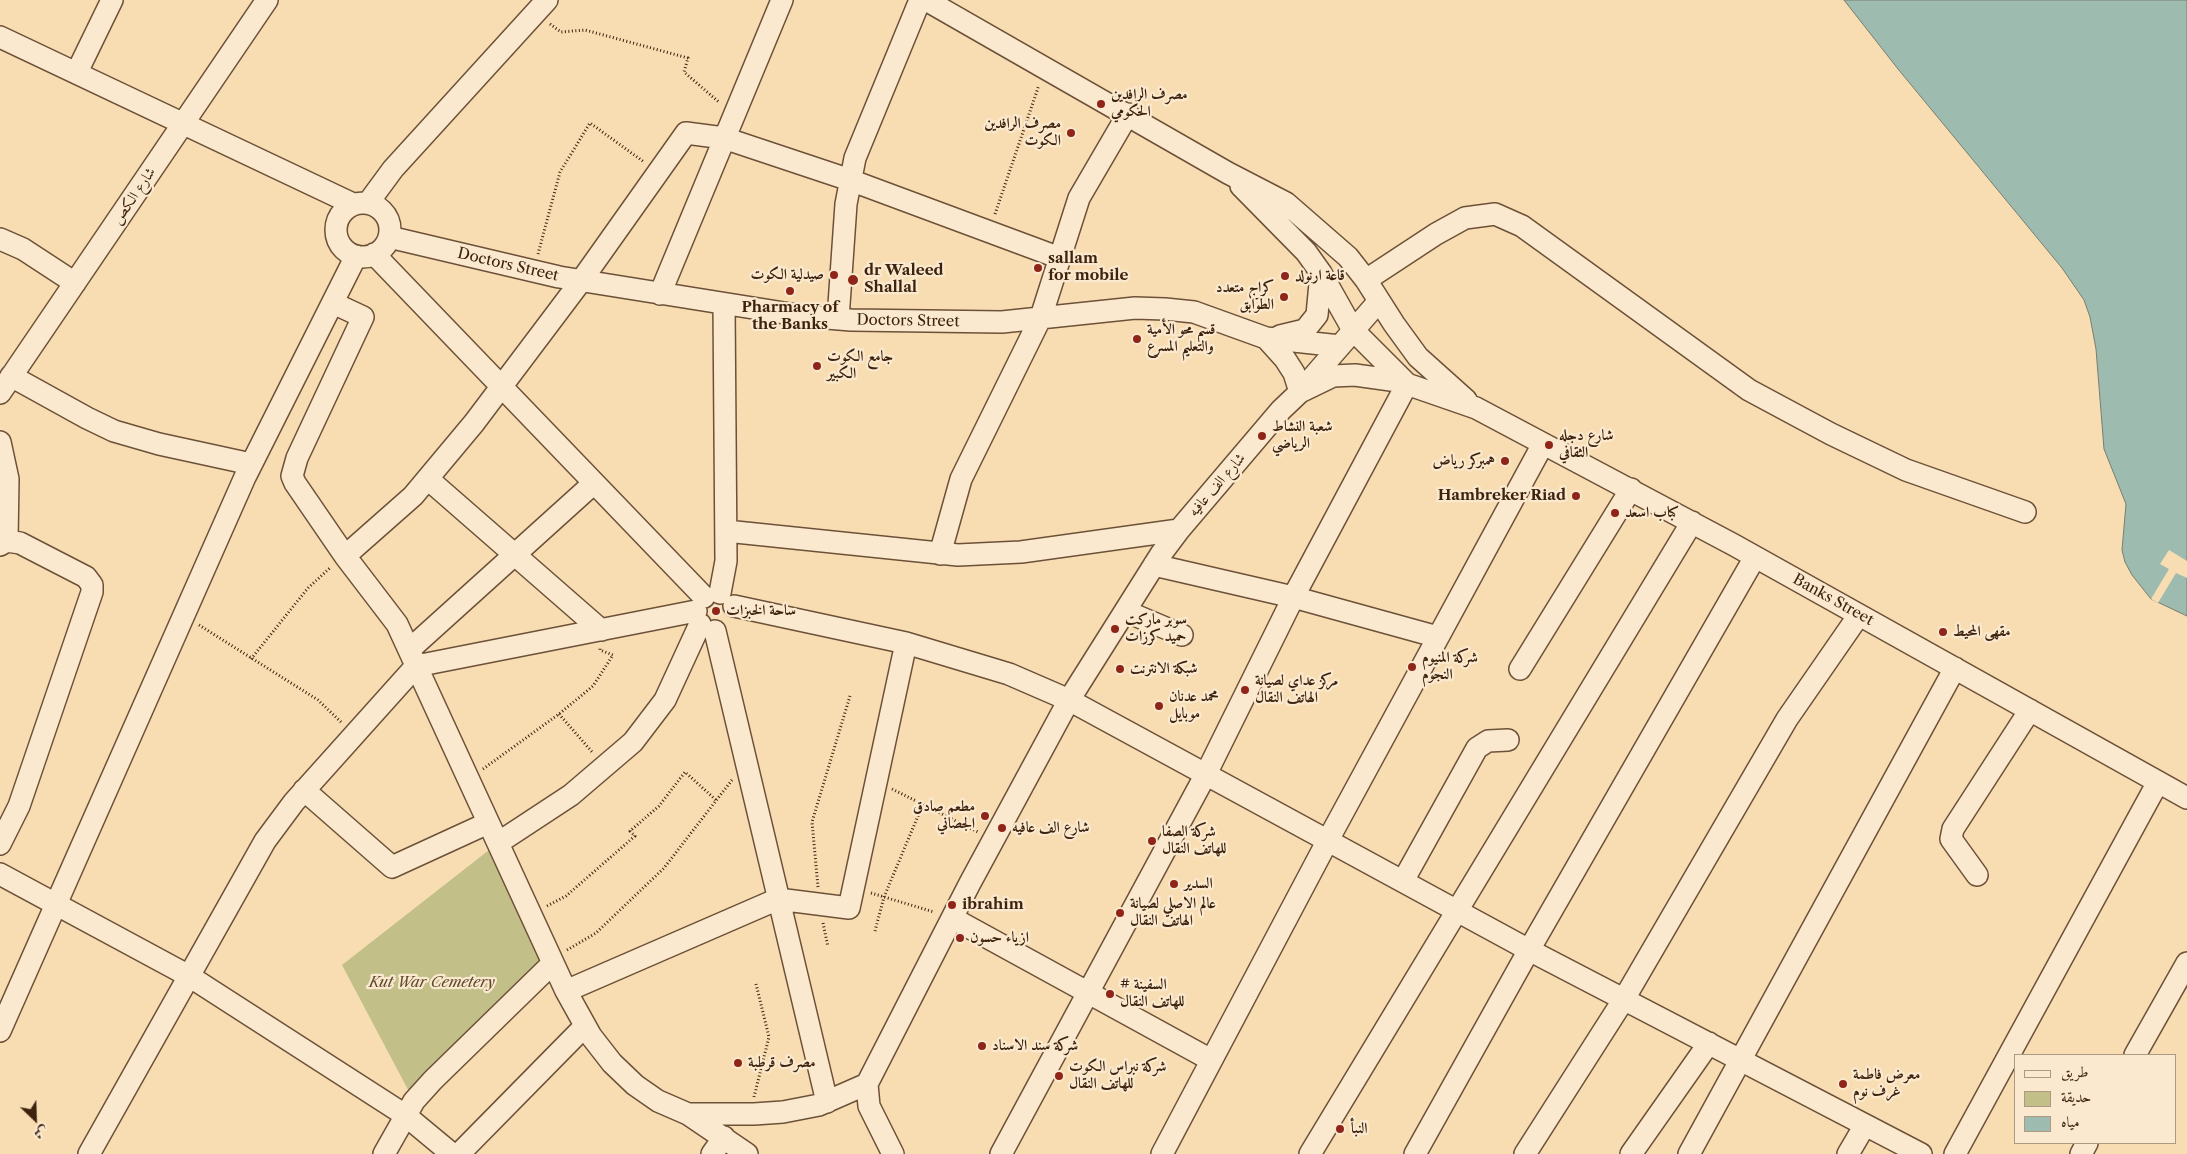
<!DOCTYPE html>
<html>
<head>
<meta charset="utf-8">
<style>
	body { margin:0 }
	#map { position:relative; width:2187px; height:1154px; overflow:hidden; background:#f8ddb3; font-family:"Libre Caslon Text",Amiri,serif }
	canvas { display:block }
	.legend { position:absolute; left:2014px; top:1054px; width:162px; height:90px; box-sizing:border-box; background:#fae9ce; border:1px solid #ae9982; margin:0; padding:6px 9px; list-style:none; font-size:15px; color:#3d220f }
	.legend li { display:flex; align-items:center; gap:10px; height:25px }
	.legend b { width:25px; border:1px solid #ae9982 }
	.north { position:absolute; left:10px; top:1094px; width:50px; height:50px; -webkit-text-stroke:4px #fae9ce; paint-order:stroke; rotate:156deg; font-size:14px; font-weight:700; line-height:20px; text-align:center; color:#3d220f }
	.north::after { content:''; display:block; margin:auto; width:18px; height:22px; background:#3d220f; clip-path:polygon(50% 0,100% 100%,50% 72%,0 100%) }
</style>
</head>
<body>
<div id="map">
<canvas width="2187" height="1154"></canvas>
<ul class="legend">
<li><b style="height:6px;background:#fae9ce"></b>طريق</li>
<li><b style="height:14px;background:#c2bf89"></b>حديقة</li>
<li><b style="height:14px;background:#9dbbaf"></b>مياه</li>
</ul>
<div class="north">ش</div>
</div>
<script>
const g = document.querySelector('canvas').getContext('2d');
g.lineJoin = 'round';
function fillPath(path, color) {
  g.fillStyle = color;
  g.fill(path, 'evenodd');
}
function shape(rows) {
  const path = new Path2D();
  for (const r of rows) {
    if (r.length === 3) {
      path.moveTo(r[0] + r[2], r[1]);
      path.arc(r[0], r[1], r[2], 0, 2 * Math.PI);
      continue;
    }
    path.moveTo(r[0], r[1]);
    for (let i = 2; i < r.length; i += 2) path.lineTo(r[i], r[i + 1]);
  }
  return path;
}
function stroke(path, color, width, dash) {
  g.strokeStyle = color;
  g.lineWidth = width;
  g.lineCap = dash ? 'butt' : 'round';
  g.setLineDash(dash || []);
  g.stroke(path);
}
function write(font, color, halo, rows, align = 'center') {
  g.font = font + ' "Libre Caslon Text",Amiri,serif';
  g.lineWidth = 4.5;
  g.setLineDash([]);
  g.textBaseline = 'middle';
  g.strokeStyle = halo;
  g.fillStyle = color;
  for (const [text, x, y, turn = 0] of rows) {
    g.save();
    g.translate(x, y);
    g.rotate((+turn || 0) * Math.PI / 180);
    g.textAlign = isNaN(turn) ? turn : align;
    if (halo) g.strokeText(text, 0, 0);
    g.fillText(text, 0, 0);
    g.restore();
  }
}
const green = shape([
	[498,843,553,963,414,1101,342,965]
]);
const water = shape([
	[1844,0,2187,0,2187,616,2151,599,2132,575,2125,562,2122,550,2126,504,2104,449,2096,349,2090,317,2084,300,2062,268,1898,69,1844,0]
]);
const pier = shape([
	[2169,550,2187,561,2187,578,2176,573,2158,603,2151,599,2169,569,2160,564]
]);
const path = shape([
	[550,24,561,32,585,30,688,58,684,72,720,103],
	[995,214,1039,85],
	[538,254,560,172,590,123,644,162],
	[199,625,318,700,342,723],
	[251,659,308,588,331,567],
	[559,714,593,753],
	[483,769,559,714,593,686,613,655,600,650,600,648],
	[892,789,978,832],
	[818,887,812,822,850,696],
	[871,893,934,912],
	[547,906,566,896,635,836,630,831,659,806,685,772,716,800],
	[823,923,828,947],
	[875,931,884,897,923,804],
	[567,950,596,933,664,868,732,780],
	[754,1097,769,1037,756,984]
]);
const minor = shape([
	[926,0,1228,173,1286,203,1348,257,1366,280,1394,324,1418,357,1466,400],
	[0,37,353,204],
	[77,72,112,0],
	[1241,186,1306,252,1321,273,1353,330,1406,383],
	[363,230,27],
	[368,203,393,169,547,0],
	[389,237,559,277,803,316,851,320,1002,322,1135,308,1165,309,1194,312,1266,338,1340,346],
	[0,239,23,249,75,283],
	[374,254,704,597],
	[1366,280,1436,234,1465,218,1495,214,1522,226,1749,390,1831,434,1906,470,2025,512],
	[660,294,782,0],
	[333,303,363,317,297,458,292,476,295,483,345,556,397,624,566,991,591,1036,612,1063,635,1085,658,1101,688,1114,747,1154],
	[838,319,846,204,855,158,920,0],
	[1280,336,1305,330,1317,315,1321,273],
	[1266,338,1285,359,1294,373,1300,392,1333,376,1355,375,1398,381,1476,408,1734,545,2187,798],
	[11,376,87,418,114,431,159,444,251,464],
	[0,393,267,0],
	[0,442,8,479,7,541],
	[428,479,601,630],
	[726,531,958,555,1021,552,1179,530],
	[0,545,7,541,20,543,86,577,92,585,92,592,19,806,0,844],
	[940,554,961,479,1041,317,1079,198,1128,114],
	[345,556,413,496,474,423,581,281,686,133,724,138,850,180,1060,258],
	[1154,565,1293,597,1438,637],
	[720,593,726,561,724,304],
	[734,606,906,643,1009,674,1069,700,1529,950,1921,1154],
	[1125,611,1182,635],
	[715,631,827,1102],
	[409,650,594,483],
	[1520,669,1631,489],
	[304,790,392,867,488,823],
	[498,843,571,795,633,742,665,700,700,624],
	[0,874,189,976,405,1115,452,1154],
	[1977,875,1951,839,1953,829,2030,710],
	[1403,881,1477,748,1488,741,1508,740],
	[952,918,1211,1060],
	[566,991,778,899,849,908,906,643],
	[0,1031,245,477,356,256],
	[2135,1055,2187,963],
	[688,1114,754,1114,783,1112,819,1105,867,1084],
	[89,1154,265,841,294,802,416,666,696,611],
	[384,1154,414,1101,433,1080,553,963],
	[459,1154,585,1026],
	[712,1154,724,1137],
	[893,1154,869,1106,867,1084,970,883,1069,700,1161,554,1179,530,1281,410,1300,392,1379,301],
	[1001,1154,1206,774,1296,592,1407,384],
	[1162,1154,1328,840,1543,444],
	[1310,1154,1692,522],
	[1415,1154,1529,950,1755,557],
	[1525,1154,1624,999,1787,719,1859,615],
	[1631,1154,1709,1043],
	[1689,1154,1955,668],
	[1848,1154,1865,1125],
	[1955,1154,2158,782],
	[2081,1154,2087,1143]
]);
const markers = [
	[1101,104,5,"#8f2418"],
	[1071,133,5,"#8f2418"],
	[1038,268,5,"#8f2418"],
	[834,275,5,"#8f2418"],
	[1285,276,5,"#8f2418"],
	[853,280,6,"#8f2418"],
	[790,291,5,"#8f2418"],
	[1284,297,5,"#8f2418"],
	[1137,339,5,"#8f2418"],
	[817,366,5,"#8f2418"],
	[1262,436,5,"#8f2418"],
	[1549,445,5,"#8f2418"],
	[1505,461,5,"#8f2418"],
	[1576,496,5,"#8f2418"],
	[1615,513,5,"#8f2418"],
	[716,611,5,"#8f2418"],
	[1115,629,5,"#8f2418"],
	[1943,632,5,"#8f2418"],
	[1412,667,5,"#8f2418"],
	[1120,669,5,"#8f2418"],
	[1245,690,5,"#8f2418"],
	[1159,706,5,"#8f2418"],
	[985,816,5,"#8f2418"],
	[1002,828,5,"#8f2418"],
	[1152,841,5,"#8f2418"],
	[1174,884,5,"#8f2418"],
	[952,905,5,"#8f2418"],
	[1120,913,5,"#8f2418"],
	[960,938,5,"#8f2418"],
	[1110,994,5,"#8f2418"],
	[982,1046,5,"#8f2418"],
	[738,1063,5,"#8f2418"],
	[1059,1076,5,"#8f2418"],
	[1843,1084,5,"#8f2418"],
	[1340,1129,5,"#8f2418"]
];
const poiNames = [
	["مصرف الرافدين",1111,95],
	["الحكومي",1111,112],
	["مصرف الرافدين",1061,124,"right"],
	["الكوت",1061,141,"right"],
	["sallam",1048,259],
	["for mobile",1048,276],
	["dr Waleed",864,271],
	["Shallal",864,288],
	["صيدلية الكوت",824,275,"right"],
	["قاعة ارنولد",1295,276],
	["كراج متعدد",1274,288,"right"],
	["الطوابق",1274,305,"right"],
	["Pharmacy of",790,308,"center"],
	["the Banks",790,325,"center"],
	["قسم محو الأمية",1147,330],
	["والتعليم المسرع",1147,347],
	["جامع الكوت",827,357],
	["الكبير",827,374],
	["شعبة النشاط",1272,427],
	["الرياضي",1272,444],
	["شارع دجله",1559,436],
	["الثقافي",1559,453],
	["همبركر رياض",1495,461,"right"],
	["Hambreker Riad",1566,496,"right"],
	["كباب اسعد",1625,513],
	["ساحة الخبزات",726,611],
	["سوبر ماركت",1125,620],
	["حميد كرزات",1125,637],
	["مقهى المحيط",1953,632],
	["شركة المنيوم",1422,658],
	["النجوم",1422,675],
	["شبكة الانترنت",1130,669],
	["مركز عداي لصيانة",1255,681],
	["الهاتف النقال",1255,698],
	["محمد عدنان",1169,697],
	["موبايل",1169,714],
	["مطعم صادق",975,807,"right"],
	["الجصاني",975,824,"right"],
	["شارع الف عافيه",1012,828],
	["شركة الصفا",1162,832],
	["للهاتف النقال",1162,849],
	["السدير",1184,884],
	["عالم الاصلي لصيانة",1130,904],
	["الهاتف النقال",1130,921],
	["ibrahim",962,905],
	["ازياء حسون",970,938],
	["# السفينة",1120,985],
	["للهاتف النقال",1120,1002],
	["شركة سند الاسناد",992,1046],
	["مصرف قرطبة",748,1063],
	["شركة نبراس الكوت",1069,1067],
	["للهاتف النقال",1069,1084],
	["معرض فاطمة",1853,1075],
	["غرف نوم",1853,1092],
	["النبأ",1350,1129]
];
const streetNames = [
	["شارع الكص",134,196,-56],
	["Doctors Street",508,265,13],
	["Doctors Street",908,321,1],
	["شارع الف عافيه",1217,485,-49],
	["Banks Street",1833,600,29]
];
const parkNames = [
	["Kut War Cemetery",432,983]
];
fillPath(green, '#c2bf89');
fillPath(water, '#9dbbaf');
stroke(water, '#777e6f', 1);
fillPath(pier, '#f8ddb3');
stroke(minor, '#6c5138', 24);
stroke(path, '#3d220f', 3, [1, 2.5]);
stroke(minor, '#fae9ce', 21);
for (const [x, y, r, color] of markers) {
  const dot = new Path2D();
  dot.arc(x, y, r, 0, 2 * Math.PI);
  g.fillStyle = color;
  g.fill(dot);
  stroke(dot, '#fae9ce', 2);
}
write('bold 15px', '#3d220f', '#fae9ce', poiNames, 'left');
write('15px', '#3d220f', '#fae9ce', streetNames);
write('italic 15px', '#5e492e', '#fae9ce', parkNames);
</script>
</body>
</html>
